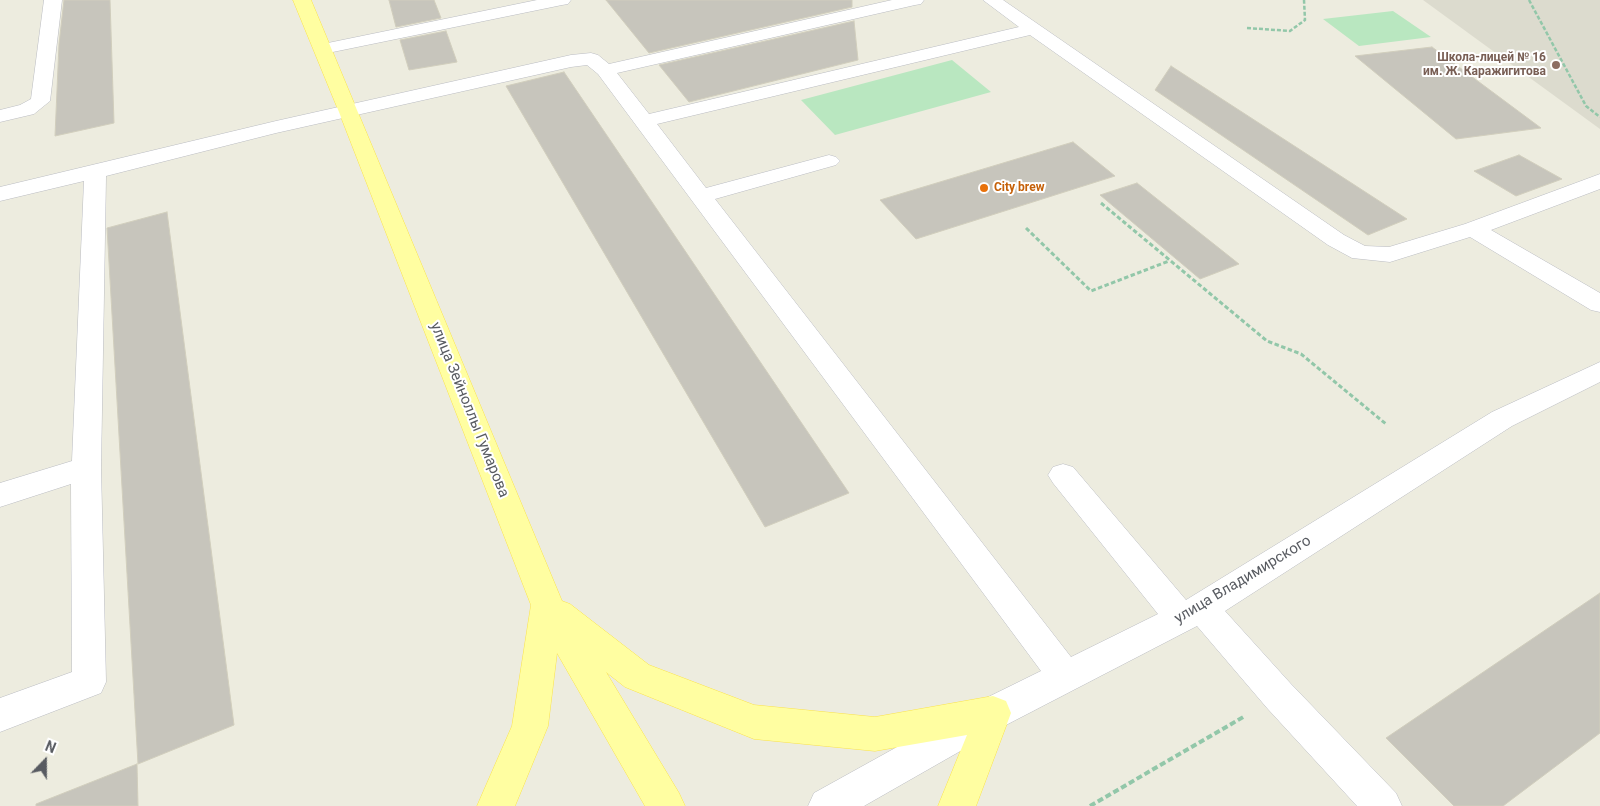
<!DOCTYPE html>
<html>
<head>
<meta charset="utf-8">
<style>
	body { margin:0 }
	#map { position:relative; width:1600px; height:806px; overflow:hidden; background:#edecdf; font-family:Roboto,sans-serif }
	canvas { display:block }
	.north { position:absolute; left:20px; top:736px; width:50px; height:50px; -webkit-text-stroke:4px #fff; paint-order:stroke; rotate:22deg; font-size:14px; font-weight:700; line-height:20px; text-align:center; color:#585b61 }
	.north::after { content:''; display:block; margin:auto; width:18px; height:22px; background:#585b61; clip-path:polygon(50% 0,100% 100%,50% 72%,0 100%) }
</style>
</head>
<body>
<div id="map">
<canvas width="1600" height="806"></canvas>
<div class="north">N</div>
</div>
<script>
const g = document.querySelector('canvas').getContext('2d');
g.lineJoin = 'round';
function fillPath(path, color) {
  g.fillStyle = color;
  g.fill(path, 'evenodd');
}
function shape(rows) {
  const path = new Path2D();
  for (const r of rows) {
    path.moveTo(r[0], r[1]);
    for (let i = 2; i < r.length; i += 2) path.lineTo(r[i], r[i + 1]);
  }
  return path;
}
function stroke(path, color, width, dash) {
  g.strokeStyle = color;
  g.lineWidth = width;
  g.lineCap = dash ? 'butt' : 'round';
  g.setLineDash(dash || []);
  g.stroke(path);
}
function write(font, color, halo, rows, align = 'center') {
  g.font = font + ' Roboto,sans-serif';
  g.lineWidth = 4;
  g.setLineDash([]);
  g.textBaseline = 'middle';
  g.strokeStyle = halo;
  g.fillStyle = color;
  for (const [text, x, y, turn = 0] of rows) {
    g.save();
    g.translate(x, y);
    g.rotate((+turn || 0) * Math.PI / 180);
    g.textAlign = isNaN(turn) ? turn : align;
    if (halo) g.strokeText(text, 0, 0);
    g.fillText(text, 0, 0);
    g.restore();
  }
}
const education = shape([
	[1423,0,1600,0,1600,129]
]);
const green = shape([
	[1393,11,1431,37,1359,46,1323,19],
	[952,60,991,92,835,135,801,100]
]);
const building = shape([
	[64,0,110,0,114,123,55,136,59,44,64,0],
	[389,0,434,0,441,18,396,27,389,0],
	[606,0,852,0,852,7,649,53,606,0],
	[854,21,858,60,689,102,659,65,854,21],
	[446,31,457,62,409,70,400,40,446,31],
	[1432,47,1541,128,1456,139,1355,56,1432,47],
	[1171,66,1407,219,1368,235,1155,90,1171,66],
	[564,72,849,493,765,527,506,86,564,72],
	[1073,142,1115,176,916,239,880,200,1073,142],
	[1519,155,1562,179,1516,196,1474,171,1519,155],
	[1137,183,1239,264,1200,279,1100,195,1137,183],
	[167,212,234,725,138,764,107,228,167,212],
	[1600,593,1600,733,1503,806,1454,806,1386,738,1600,593],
	[137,764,138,806,36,806,36,804,137,764]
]);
const pathFar2 = shape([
	[1529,0,1586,106,1600,117],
	[1247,28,1290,31,1305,20,1304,0]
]);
const pathFar1 = shape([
	[1101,203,1267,341,1301,354,1386,424],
	[1026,228,1091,291,1169,261]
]);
const path = shape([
	[1090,806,1245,716]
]);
const minor = shape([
	[44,0,62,0,50,101,34,114,0,122,0,110,20,105,31,99,44,0],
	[537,0,571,0,568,4,562,5,323,54,317,53,314,49,317,45,323,44,537,0],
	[892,0,924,0,921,4,915,5,617,73,649,114,1019,27,983,0,1003,0,1344,235,1365,246,1389,247,1465,224,1600,174,1600,189,1491,230,1600,293,1600,312,1591,310,1470,237,1390,262,1352,258,1328,245,1030,35,657,124,706,188,829,155,836,157,840,161,836,165,715,199,1071,657,1158,614,1053,483,1048,475,1053,467,1063,464,1073,467,1186,600,1492,412,1600,362,1600,382,1512,426,1225,611,1291,684,1396,793,1402,806,1357,806,1267,708,1197,626,1006,725,864,806,808,806,814,793,980,701,1041,671,598,74,587,65,571,67,276,133,106,176,101,468,106,682,101,693,0,732,0,698,72,672,71,484,0,507,0,483,72,461,84,181,0,201,0,187,276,121,571,55,591,53,598,55,609,64,892,0]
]);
const major = shape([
	[293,0,311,0,562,601,570,604,649,665,754,705,875,717,993,696,1006,701,1011,713,976,806,938,806,967,735,875,751,754,739,625,687,606,672,679,793,685,806,645,806,557,653,548,726,515,806,477,806,512,726,531,605,339,112,293,0]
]);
const markers = [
	[1556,65,5,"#8d6e63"],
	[984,188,5,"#e8710a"]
];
const farEducationnames = [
	["Школа-лицей № 16",1546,58],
	["им. Ж. Каражигитова",1546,72]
];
const farFoodnames = [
	["City brew",994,188]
];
const streetNames = [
	["улица Зейноллы Гумарова",469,410,68],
	["улица Владимирского",1243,580,-31]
];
fillPath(education, '#dcdbce');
fillPath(green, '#b9e7c0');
fillPath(building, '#c7c5bc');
stroke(building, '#d1cebd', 1);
stroke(minor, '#babcc2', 1);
stroke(major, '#fbe34a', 1);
stroke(pathFar2, '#92c7a9', 2.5, [4, 2]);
stroke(pathFar1, '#92c7a9', 3, [4.5, 2.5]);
stroke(path, '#92c7a9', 4, [6, 3]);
fillPath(minor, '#fff');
fillPath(major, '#fffea1');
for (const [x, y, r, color] of markers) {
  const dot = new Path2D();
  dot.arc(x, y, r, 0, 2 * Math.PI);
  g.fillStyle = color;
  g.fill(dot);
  stroke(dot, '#fff', 2);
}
write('bold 12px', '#785e54', '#fff', farEducationnames, 'right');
write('bold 12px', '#c56008', '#fff', farFoodnames, 'left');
write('15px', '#585b61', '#fff', streetNames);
</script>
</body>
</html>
